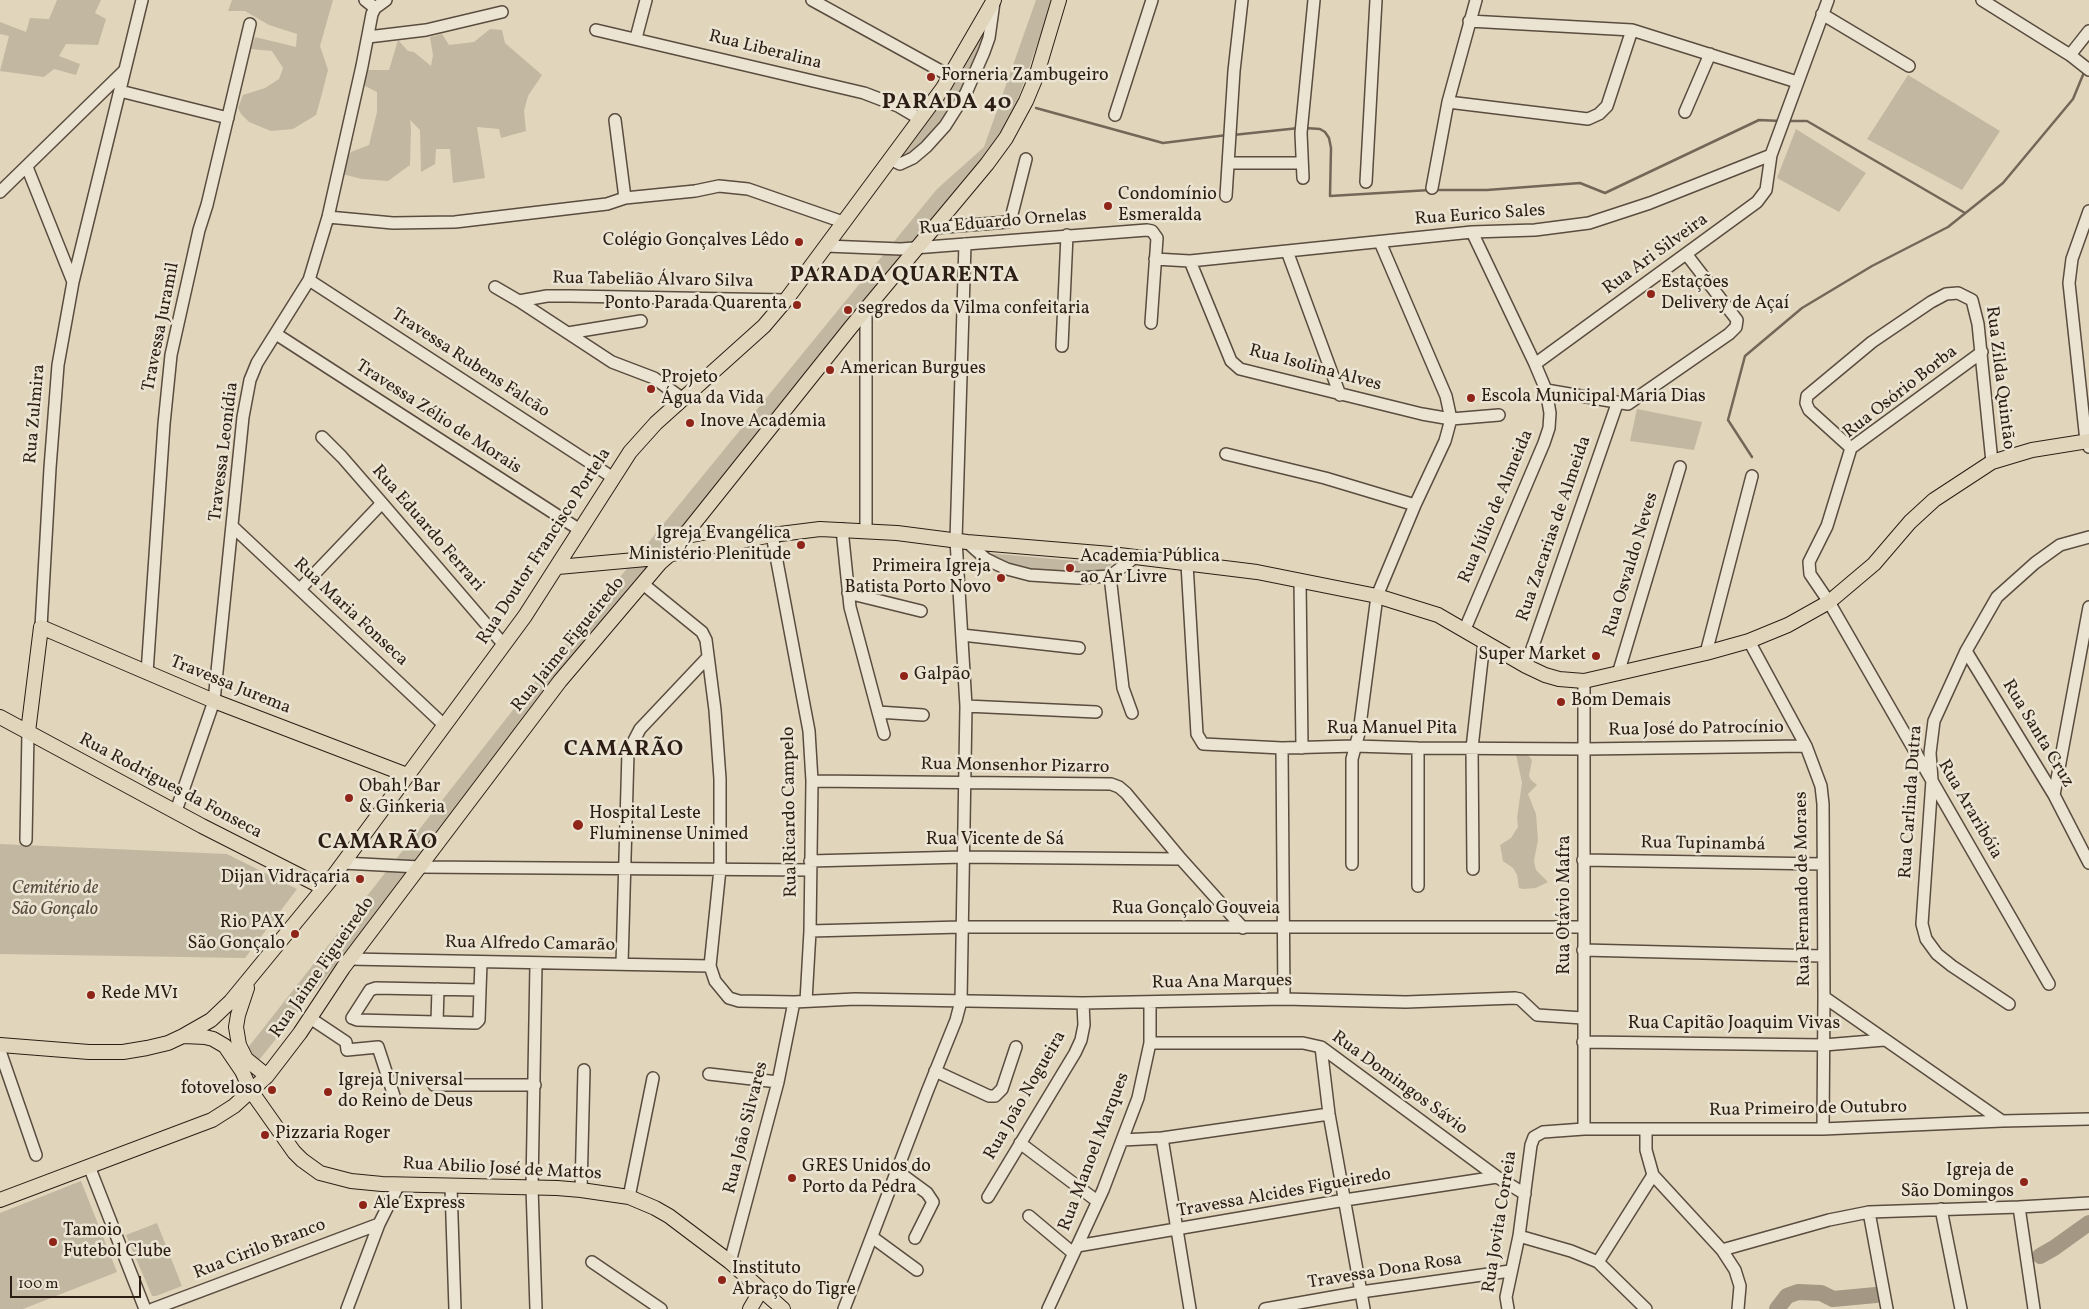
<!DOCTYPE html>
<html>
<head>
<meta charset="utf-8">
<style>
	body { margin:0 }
	#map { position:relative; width:2089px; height:1309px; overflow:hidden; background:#e1d6bc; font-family:Vollkorn,serif }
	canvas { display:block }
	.scale { position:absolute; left:10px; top:1276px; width:131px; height:22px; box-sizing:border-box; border:2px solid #2d1e15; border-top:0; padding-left:6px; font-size:15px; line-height:18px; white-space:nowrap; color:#2d1e15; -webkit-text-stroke:4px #ece4d3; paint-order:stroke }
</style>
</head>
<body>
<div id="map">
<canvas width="2089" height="1309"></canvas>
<div class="scale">100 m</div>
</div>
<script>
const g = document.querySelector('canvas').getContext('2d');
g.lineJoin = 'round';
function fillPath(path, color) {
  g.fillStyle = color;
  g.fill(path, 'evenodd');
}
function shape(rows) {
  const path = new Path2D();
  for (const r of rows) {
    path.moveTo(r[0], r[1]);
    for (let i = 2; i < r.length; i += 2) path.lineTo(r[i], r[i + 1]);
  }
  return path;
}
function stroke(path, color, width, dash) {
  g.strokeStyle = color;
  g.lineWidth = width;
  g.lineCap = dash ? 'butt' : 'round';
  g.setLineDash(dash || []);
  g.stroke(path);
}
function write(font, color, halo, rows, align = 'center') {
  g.font = font + ' Vollkorn,serif';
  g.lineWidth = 5;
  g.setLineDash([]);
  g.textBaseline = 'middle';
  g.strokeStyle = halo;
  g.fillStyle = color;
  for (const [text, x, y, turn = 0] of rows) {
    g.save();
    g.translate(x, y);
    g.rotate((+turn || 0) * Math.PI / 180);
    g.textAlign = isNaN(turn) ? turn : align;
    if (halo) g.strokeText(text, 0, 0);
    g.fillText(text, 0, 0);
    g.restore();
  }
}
const green = shape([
	[57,0,101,0,95,13,106,19,98,45,66,44,59,56,80,64,76,75,54,69,44,77,0,71,9,36,0,34,0,22,26,32,30,18,49,19],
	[232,0,333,0,320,46,328,70,320,101,316,115,293,129,271,131,249,122,241,114,238,108,243,95,265,88,279,79,283,68,272,51,251,49,255,37,296,47,297,34,269,25,245,11,228,11],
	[1036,0,1053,0,1010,121,951,201,255,1065,243,1054,549,664,937,189,984,147],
	[984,22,987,35,970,76,931,137,905,156,902,154],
	[490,29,502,30,505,43,542,75,528,96,524,111,526,131,501,138,499,129,477,127,485,178,453,183,450,149,436,149,435,164,421,172,420,130,410,120,411,129,410,165,388,181,362,179,342,174,343,162,351,152,369,145,377,112,377,92,365,86,365,70,389,70,398,40,408,51,414,52,431,66,433,55,430,37,442,34,449,45,474,42],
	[1908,75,2000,131,1962,190,1867,139],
	[1796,129,1866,173,1839,212,1777,178],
	[1637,409,1702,422,1694,450,1630,441],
	[986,553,1112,564,1102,574,1042,572,1000,561],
	[1524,750,1532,760,1529,776,1531,780,1537,785,1528,794,1536,814,1538,840,1534,861,1536,870,1548,882,1536,888,1523,889,1519,888,1517,875,1513,868,1503,861,1500,845,1511,838,1518,827,1517,818,1522,783,1516,754],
	[0,844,227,854,297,889,245,958,0,954],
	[81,1181,117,1272,23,1309,0,1309,0,1213],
	[157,1223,182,1286,156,1296,152,1296,126,1235]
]);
const stream = shape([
	[1036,108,1163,143,1227,135],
	[1786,121,1807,121,1965,213],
	[1305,128,1320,129,1325,132,1329,138,1331,148,1330,196,1430,190],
	[1233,135,1299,128],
	[1435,190,1487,190,1580,183,1605,193,1759,120,1781,121],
	[1752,457,1728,420,1745,356,1802,308,1872,266,1948,227,2003,183,2073,99,2085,70]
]);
const river = shape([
	[2040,1256,2054,1248,2089,1223],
	[1777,1309,1787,1296,1798,1292,1821,1293,1833,1299,1876,1295]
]);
const minor = shape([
	[365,0,375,8],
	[812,0,950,76],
	[1982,0,2070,55,2089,70],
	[1822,14,1909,66],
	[1469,21,1632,30,1797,82],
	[596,30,864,93,898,106,920,119],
	[368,37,426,30,502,12],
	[636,38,646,0],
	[2070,55,2089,31],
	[120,91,228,118],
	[1448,102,1588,119,1599,114,1607,106,1632,30],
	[1685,112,1710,54],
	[1115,115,1152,0],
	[615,120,625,198],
	[890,159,900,164,913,158,926,147,945,126,966,93,984,52,989,38,994,2],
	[1228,163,1301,163],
	[27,167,73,282],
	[1303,178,1301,133,1314,0],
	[1366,182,1376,0],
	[1432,188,1448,102,1476,0],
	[0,192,125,70],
	[1226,196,1234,71,1242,0],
	[2089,211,2072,259,2069,283,2086,441,2089,447],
	[328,217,393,223,455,222,607,204,625,198,695,191,719,186,748,189,843,222],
	[933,228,1007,222,1011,218,1026,159],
	[826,246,901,249,1147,230,1152,231,1157,238,1151,323],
	[1287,251,1340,395],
	[1155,259,1190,261,1472,232,1535,230,1589,223,1650,203,1771,155],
	[1190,261,1231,361,1240,369,1422,414,1451,419,1499,415],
	[309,280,612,477],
	[495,287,519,301,612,362,654,378,683,399],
	[519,301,547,296,570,296,786,300],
	[866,310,866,531],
	[568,333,641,321],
	[276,334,580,530],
	[1062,346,1067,235],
	[1982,352,1851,448,1827,526,1809,562,1810,574,1829,602,2049,984],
	[1535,364,1757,202,1766,190,1771,155,1828,0],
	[1546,390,1628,404,1729,334,1736,327,1737,320,1687,255],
	[322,437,342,457,382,503,504,645],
	[1851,448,1809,410,1806,403,1807,396,1872,342,1931,302,1946,294,1958,293,1972,300,1978,324,1992,462],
	[1226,454,1325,478,1415,505],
	[232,526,444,725],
	[842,529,850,607,878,712,923,715],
	[772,535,809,731,812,781,810,931,806,1001],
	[967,542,986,559,994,563,1007,569,1030,575,1078,578,1110,576,1134,558],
	[1187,564,1197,734,1203,744,1282,748,1355,746,1418,748,1585,749,1806,746],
	[1110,576,1123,688,1132,713],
	[1300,580,1302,748],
	[643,584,702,632,706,640,715,710,720,779,720,869,710,966,715,981,729,998,739,1001,794,1002,855,999,1083,1003,1284,999,1406,1002,1515,998,1520,999,1537,1015,1583,1018],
	[300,589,382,503],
	[848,593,921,611],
	[41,627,50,468,58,365,73,282,142,0],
	[1465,629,1544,443,1549,428,1550,413,1546,390,1535,364,1472,232],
	[962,635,1079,648],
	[1749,641,1806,746,1821,786,1823,804,1824,997,2002,1121],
	[1966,651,2054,795,2089,863],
	[1706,653,1752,476],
	[1526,666,1617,404],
	[147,673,164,424,171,355,199,230,207,205,250,24],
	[1618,674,1680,467],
	[1584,681,1584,1129],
	[966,706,1096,712],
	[878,712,884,734],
	[1282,748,1284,999],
	[1418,748,1418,886],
	[812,781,1111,784,1119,787,1126,793,1181,859,1243,928],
	[2054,795,2089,607],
	[176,811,214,701,243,417,250,380,257,363,309,280,328,217,362,66,372,14,375,8,386,0],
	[26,840,28,732],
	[1583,860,1823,864],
	[810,861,963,857,1181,859],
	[343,863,419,867,810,870],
	[1352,864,1352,759,1359,733,1377,596,1415,505,1445,441,1451,419,1446,396,1380,242],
	[1473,869,1472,748,1484,642],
	[810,931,961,927,1583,927],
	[1583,950,1823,956],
	[349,959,710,966],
	[536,964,532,1187,536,1309],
	[622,964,628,752,640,729,708,657],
	[480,990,376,988,370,990,352,1018,357,1020,476,1023,479,1020,480,990,481,963],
	[2009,1004,1952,966,1937,954,1926,939,1922,924,1932,780,1930,753,1934,721,1966,651,1997,597,2035,563,2060,545,2089,537],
	[310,1018,346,1042,347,1050,378,1047,395,1099],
	[437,1022,438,989],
	[1583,1042,1824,1045,1884,1040],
	[1150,1043,1303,1043,1321,1047,1497,1177,1525,1194],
	[1321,1047,1329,1114,1364,1309],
	[0,1051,36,1155],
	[935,1071,989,1096,995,1096,1002,1089,1016,1047],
	[709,1074,778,1082],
	[434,1085,535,1085],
	[1823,1129,1824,997],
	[1646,1130,1646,1150,1653,1175,1722,1250,1735,1270,1740,1286,1738,1309],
	[1162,1138,1190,1309],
	[1122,1140,1162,1138,1329,1114],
	[1020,1143,1097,1201],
	[89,1166,145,1309],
	[897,1171,927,1193,933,1202,915,1238],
	[451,1187,455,1309],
	[581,1190,584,1070],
	[629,1197,653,1078],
	[988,1197,1075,1053,1081,1040,1084,1025,1083,1003],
	[2019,1207,2034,1309],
	[1941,1209,1961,1309],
	[1869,1212,1887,1309],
	[1029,1216,1073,1253],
	[1519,1236,1571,1251,1598,1262,1646,1309],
	[872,1237,917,1270],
	[1077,1246,1345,1200,1497,1177],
	[1722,1250,1829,1220,1869,1212,2019,1207,2089,1203],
	[592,1262,661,1309],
	[730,1262,778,1082,794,1002],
	[1598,1262,1653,1175],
	[153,1309,379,1224],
	[347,1309,379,1224,399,1184],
	[844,1309,927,1092,956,1020,961,1001,966,706,956,540,965,244],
	[1048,1309,1103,1190,1138,1098,1150,1043,1150,1002],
	[1265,1309,1361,1292,1510,1271],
	[1508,1309,1506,1297,1519,1236,1531,1145,1534,1137,1543,1132,1584,1129,1823,1129,2002,1121,2089,1119]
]);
const major = shape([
	[558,567,646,559,772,535,820,529,897,533,967,542,1111,554,1257,572,1377,596,1438,615,1526,666,1545,675,1559,679,1584,681,1706,653,1749,641,1788,625,1829,602,1874,564,1910,522,1934,500,1992,462,2032,450,2089,441],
	[0,717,202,826,324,888],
	[28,732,41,627,214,701,407,775],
	[247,988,238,1015,236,1027,239,1045,246,1059,267,1076],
	[184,1036,205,1037,213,1039,225,1046,242,1071,251,1091,294,1152,302,1160,320,1173,351,1181,382,1184,557,1188,581,1190,629,1197,655,1208,669,1216,730,1262,783,1309],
	[0,1045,89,1052,123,1052,147,1048,168,1043,183,1036,211,1020,231,1001,332,878,525,616,630,452,656,423,764,326,786,300,943,88,994,0],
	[0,1200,212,1120,234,1106,267,1076,300,1033,343,968,560,681,660,563,668,556,851,327,987,164,1006,138,1026,101,1036,77,1059,0],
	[750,1309,761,1290]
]);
const markers = [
	[931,77,5,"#8f2418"],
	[1108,206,5,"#8f2418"],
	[799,242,5,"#8f2418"],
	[1651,294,5,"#8f2418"],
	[797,305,5,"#8f2418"],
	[848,310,5,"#8f2418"],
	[830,370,5,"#8f2418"],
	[651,389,5,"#8f2418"],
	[1471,398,5,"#8f2418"],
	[690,423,5,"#8f2418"],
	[801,545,5,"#8f2418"],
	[1070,568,5,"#8f2418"],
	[1001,578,5,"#8f2418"],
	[1596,656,5,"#8f2418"],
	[904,676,5,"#8f2418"],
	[1561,702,5,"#8f2418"],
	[349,798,5,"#8f2418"],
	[578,825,6,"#8f2418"],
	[360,879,5,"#8f2418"],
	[295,934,5,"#8f2418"],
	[91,995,5,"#8f2418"],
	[272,1090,5,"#8f2418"],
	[328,1092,5,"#8f2418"],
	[265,1135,5,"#8f2418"],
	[792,1178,5,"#8f2418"],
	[2024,1182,5,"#8f2418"],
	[363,1205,5,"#8f2418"],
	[53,1242,5,"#8f2418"],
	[722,1280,5,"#8f2418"]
];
const streetNames = [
	["Rua Liberalina",765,51,14],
	["Rua Eurico Sales",1480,216,-4],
	["Rua Eduardo Ornelas",1003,223,-5],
	["Rua Ari Silveira",1656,255,-36],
	["Rua Tabelião Álvaro Silva",653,281,1],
	["Travessa Juramil",162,327,-79],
	["Travessa Rubens Falcão",470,364,33],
	["Rua Isolina Alves",1315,369,15],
	["Rua Zilda Quintão",1999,378,83],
	["Rua Osório Borba",1901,393,-38],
	["Rua Zulmira",36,414,-85],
	["Travessa Zélio de Morais",438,418,33],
	["Travessa Leonídia",225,452,-83],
	["Rua Júlio de Almeida",1497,507,-67],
	["Rua Eduardo Ferrari",427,529,49],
	["Rua Zacarias de Almeida",1555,529,-71],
	["Rua Doutor Francisco Portela",545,547,-57],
	["Rua Osvaldo Neves",1632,565,-73],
	["Rua Maria Fonseca",350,613,43],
	["Rua Jaime Figueiredo",569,645,-51],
	["Travessa Jurema",230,686,22],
	["Rua Manuel Pita",1392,730],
	["Rua José do Patrocínio",1696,730,-1],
	["Rua Santa Cruz",2037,734,59],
	["Rua Monsenhor Pizarro",1015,767,1],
	["Rua Rodrigues da Fonseca",170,787,28],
	["Rua Carlinda Dutra",1912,802,-86],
	["Rua Araribóia",1969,810,60],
	["Rua Ricardo Campelo",791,812,-91],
	["Rua Vicente de Sá",995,841],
	["Rua Tupinambá",1703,845,1],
	["Rua Fernando de Moraes",1804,889,-91],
	["Rua Otávio Mafra",1566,905,-90],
	["Rua Gonçalo Gouveia",1196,910],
	["Rua Alfredo Camarão",530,945,1],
	["Rua Jaime Figueiredo",323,968,-55],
	["Rua Ana Marques",1222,983,-1],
	["Rua Capitão Joaquim Vivas",1734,1025],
	["Rua Domingos Sávio",1399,1084,36],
	["Rua João Nogueira",1026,1096,-60],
	["Rua Primeiro de Outubro",1808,1110,-1],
	["Rua João Silvares",747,1128,-76],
	["Rua Manoel Marques",1095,1152,-69],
	["Rua Abilio José de Mattos",502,1170,3],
	["Travessa Alcides Figueiredo",1284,1194,-10],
	["Rua Jovita Correia",1501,1222,-81],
	["Rua Cirilo Branco",260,1250,-21],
	["Travessa Dona Rosa",1385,1272,-9]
];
const poiNames = [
	["Forneria Zambugeiro",941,77],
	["Condomínio",1118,196],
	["Esmeralda",1118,217],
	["Colégio Gonçalves Lêdo",789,242,"right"],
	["Estações",1661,284],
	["Delivery de Açaí",1661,305],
	["Ponto Parada Quarenta",787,305,"right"],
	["segredos da Vilma confeitaria",858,310],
	["American Burgues",840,370],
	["Projeto",661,379],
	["Água da Vida",661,400],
	["Escola Municipal Maria Dias",1481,398],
	["Inove Academia",700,423],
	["Igreja Evangélica",791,535,"right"],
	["Ministério Plenitude",791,556,"right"],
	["Academia Pública",1080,558],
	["ao Ar Livre",1080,579],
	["Primeira Igreja",991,568,"right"],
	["Batista Porto Novo",991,589,"right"],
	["Super Market",1586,656,"right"],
	["Galpão",914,676],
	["Bom Demais",1571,702],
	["Obah! Bar",359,788],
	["& Ginkeria",359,809],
	["Hospital Leste",589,815],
	["Fluminense Unimed",589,836],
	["Dijan Vidraçaria",350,879,"right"],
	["Rio PAX",285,924,"right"],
	["São Gonçalo",285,945,"right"],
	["Rede MV1",101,995],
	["Igreja Universal",338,1082],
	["do Reino de Deus",338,1103],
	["fotoveloso",262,1090,"right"],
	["Pizzaria Roger",275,1135],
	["GRES Unidos do",802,1168],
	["Porto da Pedra",802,1189],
	["Igreja de",2014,1172,"right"],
	["São Domingos",2014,1193,"right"],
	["Ale Express",373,1205],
	["Tamoio",63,1232],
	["Futebol Clube",63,1253],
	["Instituto",732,1270],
	["Abraço do Tigre",732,1291]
];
const parkNames = [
	["Cemitério de",55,890],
	["São Gonçalo",55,911]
];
const districtNames = [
	["PARADA 40",947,104],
	["PARADA QUARENTA",905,277],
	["CAMARÃO",624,751],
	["CAMARÃO",378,844]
];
fillPath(green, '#c2b7a0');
stroke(stream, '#746757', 2.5);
stroke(river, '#a49783', 16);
stroke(minor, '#5a4c3f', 14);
stroke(major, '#2d1e15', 16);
stroke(minor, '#ece4d3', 11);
stroke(major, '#e1d6bc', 14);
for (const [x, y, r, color] of markers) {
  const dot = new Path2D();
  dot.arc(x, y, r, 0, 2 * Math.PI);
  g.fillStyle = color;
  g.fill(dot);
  stroke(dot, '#ece4d3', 2);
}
write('18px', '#2d1e15', '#ece4d3', streetNames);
write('18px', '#2d1e15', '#ece4d3', poiNames, 'left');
write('italic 18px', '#5a4c3f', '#ece4d3', parkNames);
g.letterSpacing = '1px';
write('bold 22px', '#2d1e15', '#ece4d3', districtNames);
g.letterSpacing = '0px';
</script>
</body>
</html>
